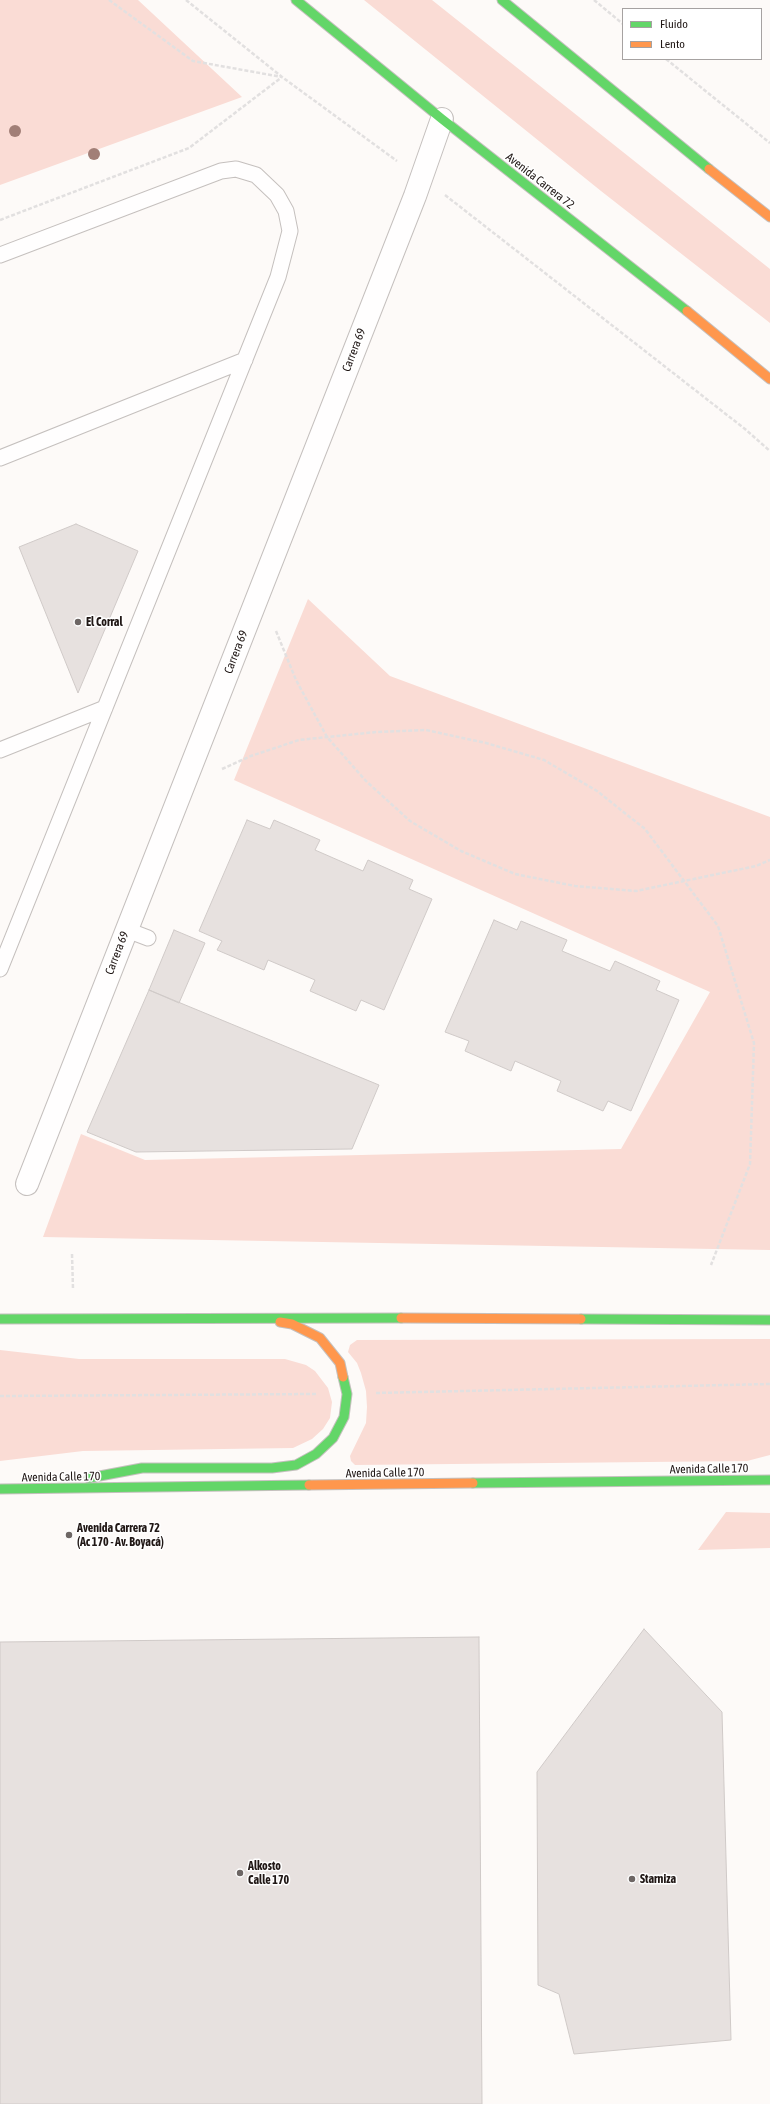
<!DOCTYPE html>
<html>
<head>
<meta charset="utf-8">
<style>
	body { margin:0 }
	#map { position:relative; width:770px; height:2104px; overflow:hidden; background:#fdfaf8; font-family:"Asap Condensed",sans-serif }
	canvas { display:block }
	.legend { position:absolute; left:622px; top:8px; width:140px; height:52px; box-sizing:border-box; background:#fff; border:1px solid #a6a2a1; margin:0; padding:5px 7px; list-style:none; font-size:12px; color:#201715 }
	.legend li { display:flex; align-items:center; gap:8px; height:20px }
	.legend b { width:20px; border:1px solid #a6a2a1 }
</style>
</head>
<body>
<div id="map">
<canvas width="770" height="2104"></canvas>
<ul class="legend">
<li><b style="height:5px;background:#63d668"></b>Fluido</li>
<li><b style="height:5px;background:#ff974d"></b>Lento</li>
</ul>
</div>
<script>
const g = document.querySelector('canvas').getContext('2d');
g.lineJoin = 'round';
function fillPath(path, color) {
  g.fillStyle = color;
  g.fill(path, 'evenodd');
}
function shape(rows) {
  const path = new Path2D();
  for (const r of rows) {
    path.moveTo(r[0], r[1]);
    for (let i = 2; i < r.length; i += 2) path.lineTo(r[i], r[i + 1]);
  }
  return path;
}
function stroke(path, color, width, dash) {
  g.strokeStyle = color;
  g.lineWidth = width;
  g.lineCap = dash ? 'butt' : 'round';
  g.setLineDash(dash || []);
  g.stroke(path);
}
function write(font, color, halo, rows, align = 'center') {
  g.font = font + ' "Asap Condensed",sans-serif';
  g.lineWidth = 3;
  g.setLineDash([]);
  g.textBaseline = 'middle';
  g.strokeStyle = halo;
  g.fillStyle = color;
  for (const [text, x, y, turn = 0] of rows) {
    g.save();
    g.translate(x, y);
    g.rotate((+turn || 0) * Math.PI / 180);
    g.textAlign = isNaN(turn) ? turn : align;
    if (halo) g.strokeText(text, 0, 0);
    g.fillText(text, 0, 0);
    g.restore();
  }
}
const green = shape([
	[0,0,138,0,242,97,0,185],
	[364,0,432,0,770,269,770,323,601,191],
	[308,599,390,676,770,817,770,1250,43,1237,81,1134,145,1160,621,1149,710,992,234,780],
	[770,1339,770,1455,747,1461,355,1465,351,1461,350,1456,366,1423,367,1407,366,1391,361,1373,357,1363,348,1352,350,1345,357,1340],
	[0,1350,79,1359,285,1359,306,1365,315,1371,328,1388,332,1402,330,1418,323,1429,312,1439,293,1448,83,1451,0,1461],
	[726,1512,770,1513,770,1548,698,1550]
]);
const building = shape([
	[76,524,138,551,78,693,19,547,76,524],
	[247,820,270,829,274,820,320,840,315,850,363,871,368,860,413,880,409,889,432,899,384,1010,361,1000,356,1011,310,991,315,980,268,960,264,970,217,950,222,941,199,931,247,820],
	[494,920,517,930,521,921,567,940,562,951,610,971,615,961,660,981,656,990,679,1000,631,1111,608,1101,603,1111,557,1091,561,1081,515,1061,511,1071,465,1051,469,1041,445,1032,494,920],
	[174,930,205,943,179,1003,149,990,174,930],
	[149,990,379,1085,352,1149,136,1152,87,1132,149,990],
	[644,1629,722,1712,731,2040,574,2054,559,1994,538,1985,537,1772,644,1629],
	[479,1637,482,2104,0,2104,0,1642,479,1637]
]);
const path = shape([
	[109,0,193,61,282,77],
	[186,0,282,77,397,161],
	[594,0,623,24],
	[666,59,770,143],
	[445,195,745,429,770,451],
	[0,220,189,148,282,77],
	[276,631,296,680,327,737,366,781,410,821,461,851,515,874,575,886,636,891,756,866,770,860],
	[222,769,251,756,299,740,376,732,426,730,486,743,544,760,597,791,645,829,718,926,754,1043,750,1164,711,1265],
	[72,1254,73,1289],
	[376,1393,770,1384],
	[0,1396,317,1394]
]);
const lane = shape([
	[0,255,221,171,236,169,256,175,277,195,286,211,290,231,278,277,0,969],
	[0,458,245,360],
	[0,750,105,708],
	[127,930,148,938]
]);
const street = shape([
	[27,1184,415,196,442,119]
]);
const fast = shape([
	[296,0,442,119,687,311],
	[502,0,709,169],
	[0,1319,401,1318],
	[581,1319,770,1320],
	[89,1478,142,1468,272,1468,296,1465,316,1454,333,1438,344,1417,347,1394,343,1377],
	[473,1483,770,1480],
	[0,1489,309,1485]
]);
const slow = shape([
	[709,169,770,217],
	[687,311,770,379],
	[401,1318,581,1319],
	[280,1322,292,1324,320,1338,340,1363,343,1377],
	[309,1485,473,1483]
]);
const trees = [
	[15,131],
	[94,154]
];
const markers = [
	[78,622,4,"#6d6664"],
	[69,1535,4,"#6d6664"],
	[240,1873,4,"#6d6664"],
	[632,1879,4,"#6d6664"]
];
const streetNames = [
	["Avenida Carrera 72",540,181,38],
	["Carrera 69",354,350,-69],
	["Carrera 69",236,652,-69],
	["Carrera 69",117,953,-69],
	["Avenida Calle 170",709,1469,-1],
	["Avenida Calle 170",385,1473,-1],
	["Avenida Calle 170",61,1477,-1]
];
const poiNames = [
	["El Corral",86,622],
	["Avenida Carrera 72",77,1528],
	["(Ac 170 - Av. Boyacá)",77,1542],
	["Alkosto",248,1866],
	["Calle 170",248,1880],
	["Starniza",640,1879]
];
fillPath(green, '#fadcd5');
fillPath(building, '#e7e1df');
stroke(building, '#d0cac8', 1);
stroke(lane, '#c5c0be', 17);
stroke(street, '#c5c0be', 24);
stroke(fast, '#c5c0be', 11);
stroke(slow, '#c5c0be', 11);
stroke(path, '#e2e0e0', 2.5, [4, 2]);
stroke(lane, '#fffefe', 15);
stroke(street, '#fffefe', 22);
stroke(fast, '#63d668', 9);
stroke(slow, '#ff974d', 9);
g.fillStyle = '#a17f77';
for (const [x, y] of trees) {
  g.beginPath();
  g.arc(x, y, 6, 0, 2 * Math.PI);
  g.fill();
}
for (const [x, y, r, color] of markers) {
  const dot = new Path2D();
  dot.arc(x, y, r, 0, 2 * Math.PI);
  g.fillStyle = color;
  g.fill(dot);
  stroke(dot, '#fff', 1.5);
}
write('12px', '#201715', '#fff', streetNames);
write('bold 12px', '#201715', '#fff', poiNames, 'left');
</script>
</body>
</html>
